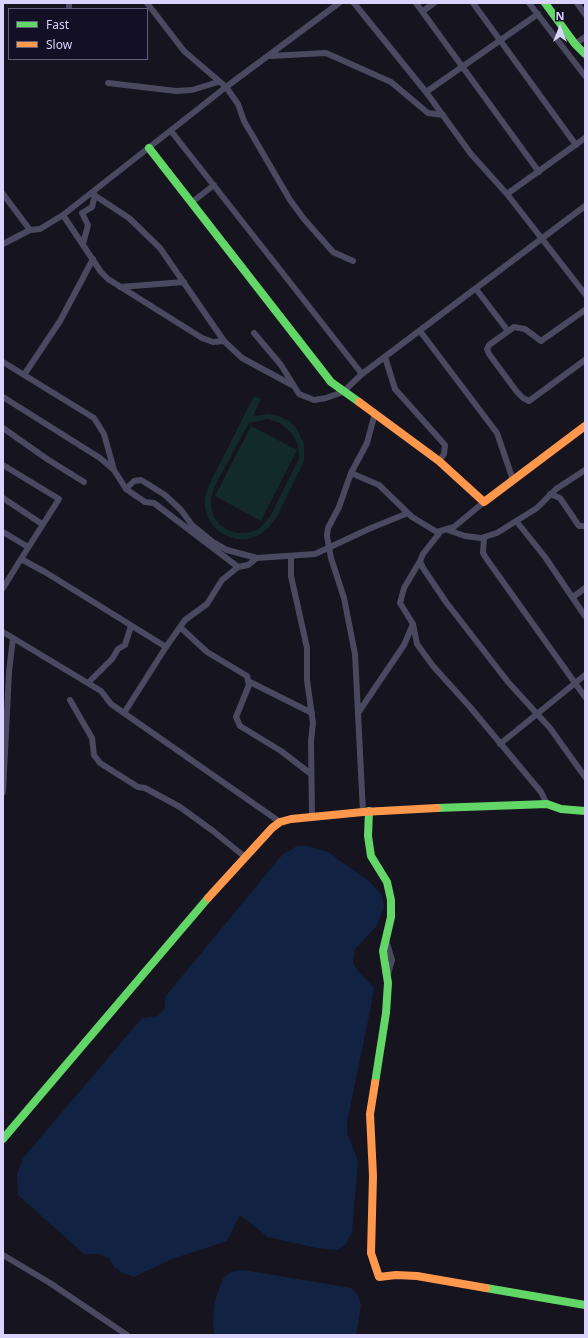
<!DOCTYPE html>
<html>
<head>
<meta charset="utf-8">
<style>
	body { margin:0 }
	#map { position:relative; width:588px; height:1338px; overflow:hidden; background:#16141f; font-family:"Noto Sans",sans-serif }
	canvas { display:block }
	.frame { position:absolute; inset:0; border:4px solid #d9d3fd; pointer-events:none }
	.legend { position:absolute; left:8px; top:8px; width:140px; height:52px; box-sizing:border-box; background:#130f24; border:1px solid #625d7b; margin:0; padding:5px 7px; list-style:none; font-size:12px; color:#d9d3fd }
	.legend li { display:flex; align-items:center; gap:8px; height:20px }
	.legend b { width:20px; border:1px solid #625d7b }
	.north { position:absolute; left:540px; top:8px; width:40px; height:40px; -webkit-text-stroke:3px #130f24; paint-order:stroke; rotate:0deg; font-size:11px; font-weight:700; line-height:16px; text-align:center; color:#d9d3fd }
	.north::after { content:''; display:block; margin:auto; width:14px; height:18px; background:#d9d3fd; clip-path:polygon(50% 0,100% 100%,50% 72%,0 100%) }
</style>
</head>
<body>
<div id="map">
<canvas width="588" height="1338"></canvas>
<div class="frame"></div>
<ul class="legend">
<li><b style="height:5px;background:#63d668"></b>Fast</li>
<li><b style="height:5px;background:#ff974d"></b>Slow</li>
</ul>
<div class="north">N</div>
</div>
<script>
const g = document.querySelector('canvas').getContext('2d');
g.lineJoin = 'round';
function fillPath(path, color) {
  g.fillStyle = color;
  g.fill(path, 'evenodd');
}
function shape(rows) {
  const path = new Path2D();
  for (const r of rows) {
    path.moveTo(r[0], r[1]);
    for (let i = 2; i < r.length; i += 2) path.lineTo(r[i], r[i + 1]);
  }
  return path;
}
function stroke(path, color, width, dash) {
  g.strokeStyle = color;
  g.lineWidth = width;
  g.lineCap = dash ? 'butt' : 'round';
  g.setLineDash(dash || []);
  g.stroke(path);
}
const green = shape([
	[254,396,261,399,253,416,268,414,279,416,289,421,297,429,304,444,304,461,276,518,268,528,259,535,248,539,236,539,225,535,216,529,209,520,205,509,205,497,209,485],
	[267,419,280,423,291,432,298,445,299,459,271,515,264,524,257,530,247,533,237,533,228,530,220,525,214,517,211,508,211,498,214,487,249,423],
	[251,426,297,450,261,521,215,496]
]);
const water = shape([
	[297,846,308,846,328,852,370,882,382,895,384,907,376,927,355,949,353,963,359,972,374,987,370,1011,347,1122,347,1133,358,1161,352,1232,346,1244,337,1250,316,1248,268,1237,240,1215,227,1241,172,1259,134,1277,123,1273,114,1267,109,1258,99,1254,84,1254,18,1195,17,1175,23,1158,142,1018,158,1016,165,1008,165,997,282,855],
	[243,1270,351,1288,358,1295,361,1305,356,1335,214,1335,213,1320,215,1301,223,1278,231,1272]
]);
const street = shape([
	[69,3,69,9],
	[147,3,184,51,226,87,238,104,244,121,290,200,304,219,333,252,353,261],
	[354,3,426,92,471,154,507,194,585,294],
	[416,3,539,172],
	[473,3,576,145],
	[529,3,585,76],
	[577,3,585,14],
	[423,11,434,3],
	[575,44,585,37],
	[270,56,326,53,391,82,428,113,443,115],
	[108,83,176,91,192,90,218,82],
	[426,92,538,14],
	[171,131,362,374],
	[91,193,129,218,160,248,224,341,242,358,292,385],
	[3,194,30,230],
	[507,194,585,138],
	[191,203,214,185],
	[63,215,101,272,108,279,202,338,213,342,224,341],
	[3,244,30,230,40,229,63,215,226,87,339,3],
	[83,244,88,225,82,213,92,207,95,195],
	[120,287,184,282],
	[476,289,508,331],
	[585,310,541,341,525,329,514,327,489,345,487,349,489,354,517,392,523,398,529,401,585,360],
	[420,331,497,433,513,480],
	[254,333,281,365,299,394,314,400,326,398,343,392,362,374,585,206],
	[385,357,395,389,445,445,444,454,439,461],
	[3,362,94,418,104,434,114,470],
	[24,375,60,321,93,259],
	[3,397,100,458,114,470,126,489,145,502,154,503,238,567],
	[3,428,47,459,84,482],
	[3,465,59,499,21,559,45,572,166,647,185,620,207,604,222,580,238,567,248,565,257,558,315,554,371,528,408,513],
	[351,473,367,443,375,413],
	[126,489,134,481,141,480,146,483,165,495,181,510,192,525,213,542,227,550,257,558],
	[550,494,560,498,579,526,585,526],
	[3,498,42,524],
	[517,522,545,557,585,616],
	[448,530,465,536,481,538,497,533,537,508,556,489,585,470],
	[441,531,423,554,420,561,423,568,446,602,508,682,550,728,585,777],
	[3,532,28,547],
	[484,538,483,553,486,558,585,697],
	[291,556,291,576,307,648,307,680,313,723,311,741,312,817],
	[3,588,21,559],
	[573,597,585,588],
	[413,624,417,644,433,666,470,707,541,792,547,804],
	[180,627,207,652,247,676,249,685,236,717,240,726,281,751,311,774],
	[3,632,101,691,111,704,280,822],
	[248,681,312,713],
	[88,683,112,659,118,649,125,645,131,626],
	[70,700,92,738,94,755,100,763,138,787,145,788,180,807,213,831,245,857],
	[124,713,166,647],
	[358,713,404,645,413,624,400,603,404,588,420,561],
	[500,744,585,675],
	[3,792,9,672,13,638],
	[363,812,355,654,344,598,331,558,327,536,328,528,339,507,351,473,379,485,412,517,437,532,454,527,484,502],
	[386,940,392,960,387,978],
	[3,1255,50,1283,127,1335]
]);
const fast = shape([
	[545,3,575,44,585,54],
	[149,148,331,382,359,402],
	[437,808,547,804,561,809,585,811],
	[369,811,368,836,371,856,387,882,391,900,391,917,383,951,388,983,386,1013,375,1083],
	[3,1139,208,898],
	[486,1288,585,1305]
]);
const slow = shape([
	[359,402,439,461,484,502,585,426],
	[208,898,272,828,280,822,291,819,363,812,437,808],
	[375,1083,370,1114,373,1176,371,1253,379,1277,396,1275,417,1276,486,1288]
]);
fillPath(green, '#132a2b');
fillPath(water, '#112243');
stroke(street, '#4b4960', 6);
stroke(fast, '#63d668', 8);
stroke(slow, '#ff974d', 8);
</script>
</body>
</html>
